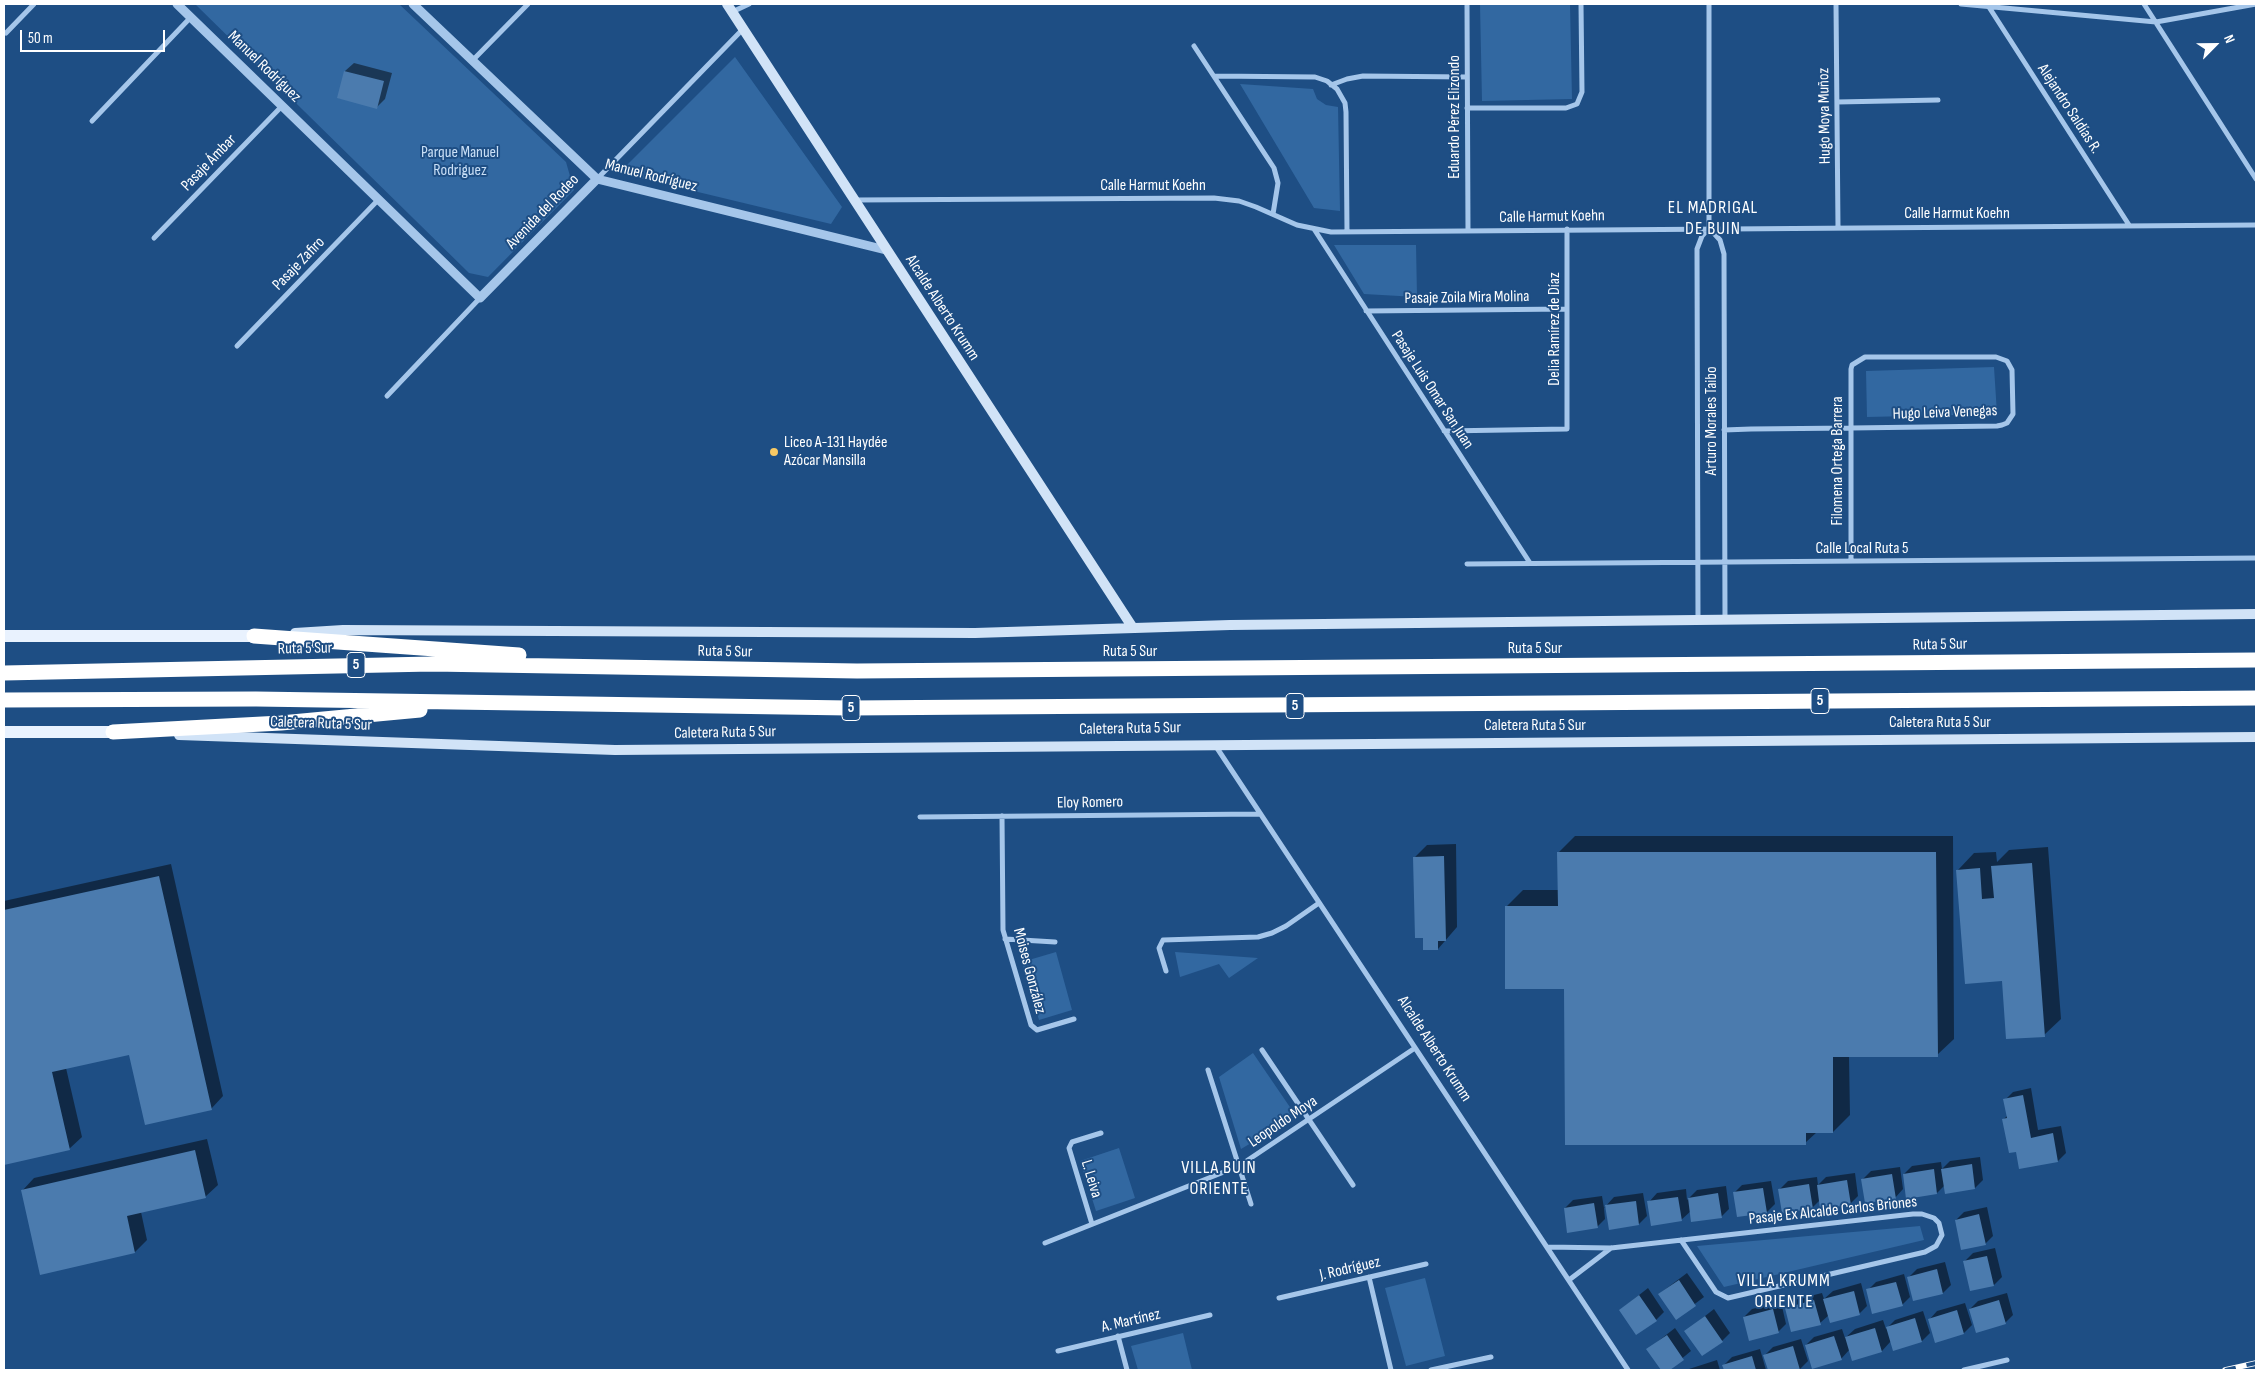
<!DOCTYPE html>
<html>
<head>
<meta charset="utf-8">
<style>
	body { margin:0 }
	#map { position:relative; width:2260px; height:1374px; overflow:hidden; background:#1e4e84; font-family:"Sofia Sans Condensed",sans-serif }
	canvas { display:block }
	.frame { position:absolute; inset:0; border:5px solid #fff; pointer-events:none }
	.north { position:absolute; left:2190px; top:20px; width:50px; height:50px; -webkit-text-stroke:4px #1e4e84; paint-order:stroke; rotate:67deg; font-size:14px; font-weight:700; line-height:20px; text-align:center; color:#fff }
	.north::after { content:''; display:block; margin:auto; width:18px; height:22px; background:#fff; clip-path:polygon(50% 0,100% 100%,50% 72%,0 100%) }
	.scale { position:absolute; left:20px; top:30px; width:145px; height:22px; box-sizing:border-box; border:2px solid #fff; border-top:0; padding-left:6px; font-size:15px; line-height:18px; white-space:nowrap; color:#fff; -webkit-text-stroke:4px #1e4e84; paint-order:stroke }
</style>
</head>
<body>
<div id="map">
<canvas width="2260" height="1374"></canvas>
<div class="frame"></div>
<div class="north">N</div>
<div class="scale">50 m</div>
</div>
<script>
const g = document.querySelector('canvas').getContext('2d');
g.lineJoin = 'round';
function fillPath(path, color) {
  g.fillStyle = color;
  g.fill(path, 'evenodd');
}
function shape(rows) {
  const path = new Path2D();
  for (const r of rows) {
    path.moveTo(r[0], r[1]);
    for (let i = 2; i < r.length; i += 2) path.lineTo(r[i], r[i + 1]);
  }
  return path;
}
function stroke(path, color, width, dash) {
  g.strokeStyle = color;
  g.lineWidth = width;
  g.lineCap = dash ? 'butt' : 'round';
  g.setLineDash(dash || []);
  g.stroke(path);
}
function write(font, color, halo, rows, align = 'center') {
  g.font = font + ' "Sofia Sans Condensed",sans-serif';
  g.lineWidth = 4;
  g.setLineDash([]);
  g.textBaseline = 'middle';
  g.strokeStyle = halo;
  g.fillStyle = color;
  for (const [text, x, y, turn = 0] of rows) {
    g.save();
    g.translate(x, y);
    g.rotate((+turn || 0) * Math.PI / 180);
    g.textAlign = isNaN(turn) ? turn : align;
    if (halo) g.strokeText(text, 0, 0);
    g.fillText(text, 0, 0);
    g.restore();
  }
}
const green = shape([
	[195,4,399,4,566,162,574,190,488,277,469,273],
	[1480,4,1570,4,1572,99,1482,101],
	[735,57,842,207,831,224,619,173],
	[1240,84,1313,89,1317,99,1326,105,1338,107,1340,211,1314,208],
	[1334,245,1416,245,1417,297,1364,294],
	[1994,367,1997,414,1867,417,1866,371],
	[1056,952,1072,1010,1039,1020,1022,962],
	[1175,952,1258,958,1229,978,1219,964,1180,977],
	[1253,1053,1296,1116,1241,1149,1219,1077],
	[1119,1148,1135,1198,1096,1211,1080,1161],
	[1920,1226,1924,1240,1724,1287,1697,1246],
	[1425,1278,1445,1356,1406,1366,1385,1288],
	[1183,1333,1192,1370,1138,1370,1131,1346]
]);
const shadow = shape([
	[354,63,392,73,385,99,377,107,339,98,345,71],
	[1575,836,1953,836,1954,1039,1937,1055,1849,1056,1850,1115,1833,1132,1817,1132,1805,1143,1566,987,1506,907,1523,890,1559,890,1558,853],
	[1456,844,1457,927,1438,949,1415,857,1427,845],
	[2048,847,2061,1019,2044,1035,2003,980,1958,870,1974,853,1996,852,1997,862,2009,850],
	[171,864,223,1096,211,1109,130,1053,66,1068,82,1137,69,1149,4,1164,4,901],
	[2031,1088,2038,1130,2061,1126,2066,1153,2058,1161,2017,1150,2004,1119,2008,1115,2005,1100,2013,1092],
	[207,1139,218,1185,205,1197,141,1212,147,1240,135,1252,22,1191,34,1178],
	[1980,1157,1983,1180,1975,1188,1945,1185,1937,1193,1904,1174,1912,1166,1941,1162,1942,1169,1950,1161],
	[1900,1167,1903,1189,1895,1198,1863,1179,1871,1171],
	[1855,1173,1858,1196,1850,1204,1820,1200,1812,1208,1780,1189,1788,1181,1817,1177,1818,1185,1826,1177],
	[1771,1181,1775,1204,1767,1212,1734,1193,1742,1185],
	[1726,1186,1729,1209,1721,1217,1691,1211,1681,1220,1649,1202,1657,1193,1686,1189,1687,1200,1697,1190],
	[1643,1193,1647,1216,1639,1224,1606,1207,1604,1208,1605,1219,1597,1227,1565,1208,1573,1200,1602,1196,1604,1208,1614,1197],
	[1987,1207,1993,1236,1985,1244,1956,1220,1964,1212],
	[1995,1248,2002,1277,1994,1285,1965,1261,1973,1253],
	[1945,1262,1951,1285,1943,1293,1914,1300,1909,1277,1917,1269],
	[1687,1273,1704,1297,1676,1318,1659,1294],
	[1904,1274,1910,1297,1902,1305,1868,1290,1876,1282],
	[1861,1283,1867,1306,1859,1314,1829,1315,1820,1323,1786,1308,1794,1300,1822,1293,1824,1299,1833,1291],
	[1648,1288,1664,1312,1656,1320,1620,1310],
	[2007,1293,2013,1315,2005,1323,1970,1309,1978,1301],
	[1781,1302,1786,1324,1778,1332,1744,1317,1752,1309],
	[1965,1303,1972,1325,1964,1333,1936,1341,1929,1320,1937,1311],
	[1714,1309,1730,1333,1722,1341,1686,1331],
	[1923,1311,1930,1333,1922,1341,1891,1341,1882,1351,1850,1349,1841,1359,1806,1345,1814,1337,1842,1329,1845,1338,1855,1329,1883,1320,1886,1329,1895,1320],
	[1675,1328,1691,1351,1668,1370,1662,1370,1648,1349],
	[1801,1339,1808,1361,1800,1369,1769,1370,1765,1355,1773,1347],
	[1760,1349,1766,1370,1725,1370,1724,1365,1732,1357],
	[1717,1360,1720,1370,1687,1370,1689,1369]
]);
const building = shape([
	[344,71,384,81,377,109,337,98],
	[1557,852,1936,852,1938,1057,1833,1057,1833,1133,1806,1133,1806,1145,1565,1145,1564,989,1505,989,1505,906,1558,906],
	[1444,856,1446,941,1438,941,1438,950,1423,950,1423,938,1415,938,1413,857],
	[2032,863,2045,1037,2006,1039,2002,981,1965,984,1956,870,1980,868,1982,899,1994,898,1991,866],
	[159,876,212,1110,145,1125,129,1055,52,1072,70,1150,4,1165,4,910],
	[2023,1095,2031,1138,2053,1133,2058,1162,2019,1169,2016,1152,2009,1153,2002,1119,2007,1118,2003,1099],
	[195,1150,206,1198,127,1216,135,1253,40,1275,21,1190],
	[1972,1164,1975,1189,1945,1194,1941,1169],
	[1934,1169,1937,1194,1906,1199,1903,1174],
	[1892,1174,1896,1199,1865,1203,1861,1179],
	[1847,1180,1851,1205,1820,1209,1817,1185],
	[1809,1184,1813,1209,1782,1213,1778,1189],
	[1763,1188,1767,1213,1737,1217,1733,1192],
	[1718,1193,1722,1218,1691,1222,1688,1198],
	[1678,1197,1682,1221,1651,1226,1647,1201],
	[1636,1201,1639,1225,1609,1230,1605,1205],
	[1594,1203,1598,1228,1567,1233,1564,1208],
	[1979,1214,1986,1245,1961,1250,1955,1220],
	[1987,1256,1994,1286,1970,1291,1963,1261],
	[1937,1269,1943,1294,1913,1301,1907,1277],
	[1679,1280,1696,1306,1676,1320,1658,1294],
	[1896,1282,1903,1306,1872,1314,1866,1289],
	[1854,1291,1860,1315,1830,1323,1823,1299],
	[1639,1295,1657,1321,1636,1335,1619,1310],
	[1814,1300,1821,1325,1791,1332,1785,1308],
	[1999,1300,2006,1324,1976,1333,1969,1309],
	[1773,1309,1779,1333,1749,1341,1743,1317],
	[1957,1310,1964,1334,1935,1343,1928,1319],
	[1705,1316,1723,1342,1702,1356,1684,1331],
	[1915,1318,1922,1342,1893,1351,1886,1327],
	[1875,1328,1882,1352,1852,1361,1845,1337],
	[1667,1335,1684,1360,1670,1370,1661,1370,1646,1349],
	[1834,1336,1842,1360,1812,1369,1805,1345],
	[1793,1346,1800,1370,1768,1370,1763,1355],
	[1752,1356,1756,1370,1724,1370,1722,1365]
]);
const minor = shape([
	[1467,4,1468,231],
	[1836,4,1838,227],
	[1961,4,2156,22,2256,4],
	[1987,4,2129,225],
	[2144,4,2256,179],
	[732,12,749,4],
	[6,33,34,4],
	[1194,46,1274,168,1278,183,1273,214],
	[472,61,528,4],
	[1214,76,1315,77,1327,81,1337,89,1345,103,1346,112,1347,232],
	[1331,85,1347,79,1363,76,1467,77],
	[1837,102,1938,100],
	[1467,108,1566,108,1577,104,1582,92,1581,4],
	[92,121,191,17],
	[597,179,743,29],
	[855,200,1214,198,1239,201,1256,207,1297,225,1331,232,2256,225],
	[1709,228,1720,240,1724,254,1725,620],
	[1314,229,1530,563],
	[154,238,282,106],
	[1366,311,1567,309],
	[237,346,379,199],
	[387,396,480,298],
	[1724,430,1751,429,1851,428,1997,426,2002,425,2007,423,2013,414,2012,370,2007,361,1996,357,1865,357,1852,365,1851,369,1851,561],
	[1444,431,1567,429,1567,229],
	[1467,564,2256,558],
	[1698,620,1697,249,1702,236,1709,228,1709,4],
	[1215,745,1628,1370],
	[1002,816,1003,930,1031,1025,1037,1030,1074,1019],
	[920,817,1260,814],
	[1005,939,1055,942],
	[1166,971,1159,948,1163,940,1258,937,1272,933,1286,926,1319,903],
	[1262,1050,1353,1185],
	[1208,1070,1251,1204],
	[1092,1224,1069,1148,1072,1142,1101,1133],
	[1045,1243,1239,1166,1415,1048],
	[1547,1247,1611,1248,1913,1214,1922,1214,1934,1218,1939,1223,1942,1235,1936,1246,1925,1252,1728,1298,1716,1292,1681,1240],
	[1369,1277,1391,1370],
	[1569,1280,1611,1248],
	[1279,1298,1426,1264],
	[1118,1336,1127,1370],
	[1058,1351,1210,1315],
	[1431,1370,1491,1357],
	[1964,1370,2007,1360]
]);
const tertiary = shape([
	[177,4,480,298,597,179],
	[413,4,597,179,886,250]
]);
const secondary = shape([
	[727,4,1133,628],
	[295,633,343,630,975,633,1230,625,2256,614],
	[179,735,615,750,2256,737]
]);
const primary = shape([
	[4,636,254,636],
	[4,732,113,732]
]);
const motorway = shape([
	[254,636,519,655],
	[4,673,432,664,857,671,2256,660],
	[4,700,256,699,849,708,2256,698],
	[113,732,281,723,420,710]
]);
const rail = shape([
	[2225,1370,2256,1363]
]);
const markers = [
	[774,452,5,"#f8c964"]
];
const shields = [
	[356,665,18],
	[1820,701,18],
	[1295,706,18],
	[851,708,18]
];
const shieldNames = [
	["5",356,665],
	["5",1820,701],
	["5",1295,706],
	["5",851,708]
];
const streetNames = [
	["Manuel Rodríguez",264,67,44],
	["Alejandro Saldías R.",2069,109,57],
	["Hugo Moya Muñoz",1825,116,-91],
	["Eduardo Pérez Elizondo",1455,117,-90],
	["Pasaje Ámbar",209,163,-46],
	["Manuel Rodríguez",651,176,14],
	["Calle Harmut Koehn",1153,186],
	["Avenida del Rodeo",543,212,-46],
	["Calle Harmut Koehn",1957,214],
	["Calle Harmut Koehn",1552,217,-1],
	["Pasaje Zafiro",299,264,-46],
	["Pasaje Zoila Mira Molina",1467,298,-1],
	["Alcalde Alberto Krumm",942,308,57],
	["Delia Ramírez de Díaz",1555,329,-90],
	["Pasaje Luis Omar San Juan",1432,390,57],
	["Hugo Leiva Venegas",1945,413,-2],
	["Arturo Morales Taibo",1712,421,-90],
	["Filomena Ortega Barrera",1838,461,-90],
	["Calle Local Ruta 5",1862,549],
	["Ruta 5 Sur",1940,645,-1],
	["Ruta 5 Sur",305,649,-1],
	["Ruta 5 Sur",1535,649],
	["Ruta 5 Sur",725,652,1],
	["Ruta 5 Sur",1130,652],
	["Caletera Ruta 5 Sur",1940,723],
	["Caletera Ruta 5 Sur",321,724,2],
	["Caletera Ruta 5 Sur",1535,726],
	["Caletera Ruta 5 Sur",1130,729,-1],
	["Caletera Ruta 5 Sur",725,733,-1],
	["Eloy Romero",1090,803,-1],
	["Moises González",1029,971,75],
	["Alcalde Alberto Krumm",1434,1049,57],
	["Leopoldo Moya",1283,1122,-34],
	["L. Leiva",1091,1179,73],
	["Pasaje Ex Alcalde Carlos Briones",1833,1211,-6],
	["J. Rodríguez",1350,1269,-13],
	["A. Martínez",1131,1321,-13]
];
const parkNames = [
	["Parque Manuel",460,153],
	["Rodriguez",460,171]
];
const poiNames = [
	["Liceo A-131 Haydée",784,443],
	["Azócar Mansilla",784,461]
];
const neighbourhoodNames = [
	["EL MADRIGAL",1713,208],
	["DE BUIN",1713,229],
	["VILLA BUIN",1219,1168],
	["ORIENTE",1219,1189],
	["VILLA KRUMM",1784,1281],
	["ORIENTE",1784,1302]
];
fillPath(green, '#3268a1');
fillPath(shadow, '#0007');
fillPath(building, '#4b7bae');
stroke(minor, '#a5c6ea', 5);
stroke(tertiary, '#a5c6ea', 9);
stroke(secondary, '#d1e3f7', 10);
stroke(primary, '#e9f2fe', 12);
stroke(motorway, '#fff', 15);
stroke(rail, '#fff', 5.5);
stroke(rail, '#1e4e84', 4, [11]);
for (const [x, y, r, color] of markers) {
  const dot = new Path2D();
  dot.arc(x, y, r, 0, 2 * Math.PI);
  g.fillStyle = color;
  g.fill(dot);
  stroke(dot, '#1e4e84', 2);
}
for (const [x, y, w] of shields) {
  const box = new Path2D();
  box.roundRect(x - w / 2, y - 12.5, w, 25, 4);
  g.fillStyle = '#1e4e84';
  g.fill(box);
  stroke(box, '#fff', 1);
}
write('bold 15px', '#fff', null, shieldNames);
write('16px', '#fff', '#1e4e84', streetNames);
write('16px', '#cae0f7', '#1e4e84', parkNames);
write('16px', '#fff', '#1e4e84', poiNames, 'left');
g.letterSpacing = '1px';
write('18px', '#fff', '#1e4e84', neighbourhoodNames);
g.letterSpacing = '0px';
</script>
</body>
</html>
